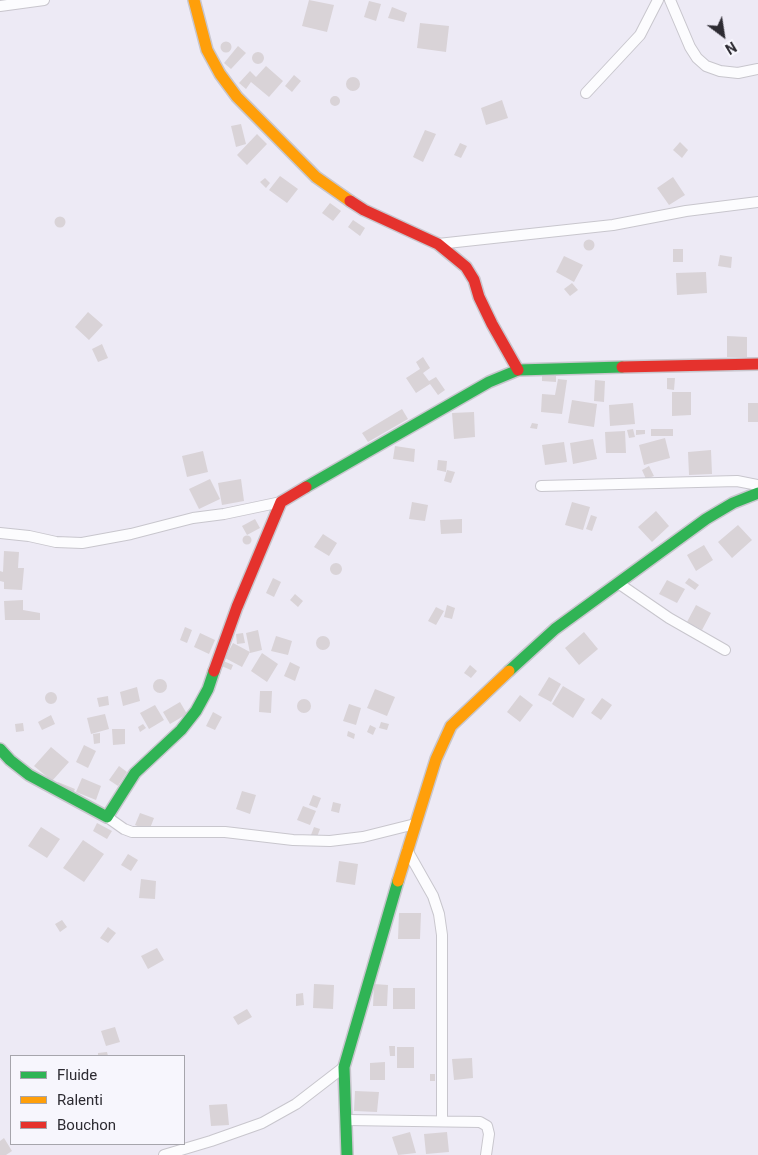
<!DOCTYPE html>
<html>
<head>
<meta charset="utf-8">
<style>
	body { margin:0 }
	#map { position:relative; width:758px; height:1155px; overflow:hidden; background:#edeaf5; font-family:Roboto,sans-serif }
	canvas { display:block }
	.legend { position:absolute; left:10px; top:1055px; width:175px; height:90px; box-sizing:border-box; background:#f7f6fd; border:1px solid #a6a5ac; margin:0; padding:6px 9px; list-style:none; font-size:15px; color:#2d2b32 }
	.legend li { display:flex; align-items:center; gap:10px; height:25px }
	.legend b { width:25px; border:1px solid #a6a5ac }
	.north { position:absolute; left:698px; top:10px; width:50px; height:50px; -webkit-text-stroke:4px #f7f6fd; paint-order:stroke; rotate:149deg; font-size:14px; font-weight:700; line-height:20px; text-align:center; color:#2d2b32 }
	.north::after { content:''; display:block; margin:auto; width:18px; height:22px; background:#2d2b32; clip-path:polygon(50% 0,100% 100%,50% 72%,0 100%) }
</style>
</head>
<body>
<div id="map">
<canvas width="758" height="1155"></canvas>
<ul class="legend">
<li><b style="height:6px;background:#30b455"></b>Fluide</li>
<li><b style="height:6px;background:#ff9f0a"></b>Ralenti</li>
<li><b style="height:6px;background:#e5322d"></b>Bouchon</li>
</ul>
<div class="north">N</div>
</div>
<script>
const g = document.querySelector('canvas').getContext('2d');
g.lineJoin = 'round';
function fillPath(path, color) {
  g.fillStyle = color;
  g.fill(path, 'evenodd');
}
function shape(rows) {
  const path = new Path2D();
  for (const r of rows) {
    if (r.length === 3) {
      path.moveTo(r[0] + r[2], r[1]);
      path.arc(r[0], r[1], r[2], 0, 2 * Math.PI);
      continue;
    }
    path.moveTo(r[0], r[1]);
    for (let i = 2; i < r.length; i += 2) path.lineTo(r[i], r[i + 1]);
  }
  return path;
}
function stroke(path, color, width, dash) {
  g.strokeStyle = color;
  g.lineWidth = width;
  g.lineCap = dash ? 'butt' : 'round';
  g.setLineDash(dash || []);
  g.stroke(path);
}
const building = shape([
	[309,0,334,5,327,32,302,26],
	[369,1,381,4,376,21,364,17],
	[392,7,407,13,404,22,388,18],
	[420,23,449,26,446,52,417,48],
	[226,47,5.5],
	[238,46,246,53,231,69,224,63],
	[258,58,6],
	[266,66,283,81,269,97,251,82,246,89,239,83,250,71,256,77],
	[294,75,301,81,292,92,285,86],
	[353,84,7],
	[335,101,5],
	[502,100,508,118,486,125,481,108],
	[241,124,246,144,236,147,231,126],
	[425,130,436,134,423,162,413,157],
	[257,134,267,144,247,165,237,155],
	[680,142,688,150,682,158,673,150],
	[460,143,467,146,461,158,454,155],
	[280,176,298,189,287,203,269,190],
	[673,177,685,195,669,205,657,188],
	[265,178,270,183,266,188,260,182],
	[330,203,341,211,333,221,322,213],
	[60,222,5.5],
	[353,220,365,228,360,236,348,227],
	[589,245,5.5],
	[673,249,683,249,683,262,673,262],
	[720,255,732,257,731,268,718,266],
	[564,256,583,265,574,282,556,272],
	[706,272,707,293,677,295,676,273],
	[572,283,578,290,570,296,564,289],
	[88,312,103,325,89,340,75,327],
	[727,336,747,337,747,357,727,357],
	[102,344,108,358,98,362,92,349],
	[423,357,430,368,423,373,429,381,436,377,445,390,438,395,430,384,416,393,406,378,420,369,416,362],
	[542,375,556,376,556,382,542,381],
	[667,378,675,378,674,390,667,389],
	[558,379,567,380,562,414,541,412,542,394,555,395],
	[595,380,605,381,604,402,594,401],
	[672,392,691,392,691,415,672,416],
	[572,400,597,404,594,427,568,423],
	[633,403,635,424,610,426,609,405],
	[748,403,758,403,758,422,748,422],
	[402,409,408,419,368,442,362,433],
	[474,412,475,437,454,439,452,413],
	[532,423,538,424,537,429,530,428],
	[633,429,635,437,629,438,627,430],
	[651,429,673,429,673,436,651,436],
	[636,430,645,430,645,434,636,435],
	[625,431,626,453,606,453,605,432],
	[665,438,670,458,644,465,639,445],
	[593,439,597,459,573,464,570,443],
	[564,442,567,462,545,465,542,445],
	[395,446,415,449,414,462,393,459],
	[711,450,712,474,689,475,688,452],
	[203,451,208,472,187,477,182,456],
	[438,460,447,461,446,472,437,470],
	[649,466,654,476,646,479,642,470],
	[447,470,455,472,451,483,444,481],
	[210,479,220,499,199,509,189,489],
	[241,479,244,501,222,505,218,483],
	[412,502,428,505,425,521,409,519],
	[572,502,590,507,583,530,565,525],
	[656,511,669,526,652,542,638,527],
	[591,515,597,517,592,531,586,529],
	[255,519,260,528,247,535,242,526],
	[462,519,462,533,441,534,440,520],
	[738,525,752,540,732,558,718,542],
	[323,534,337,543,329,556,314,547],
	[247,540,4.5],
	[704,545,713,560,696,571,687,555],
	[4,551,19,552,18,568,24,568,22,590,4,589,4,582,0,581,0,571,3,572],
	[336,569,6],
	[273,578,281,582,274,597,266,593],
	[689,578,699,585,695,590,685,583],
	[667,580,685,589,677,603,659,594],
	[295,594,303,601,298,607,290,600],
	[23,600,23,610,40,613,40,620,5,620,4,601],
	[447,605,455,608,452,619,444,617],
	[696,605,711,613,702,630,687,622],
	[436,607,444,611,436,625,428,621],
	[185,627,192,630,187,643,180,640],
	[258,630,262,650,250,653,246,633],
	[584,632,598,649,579,665,565,648],
	[200,633,215,640,209,654,194,647],
	[243,633,245,643,237,644,236,634],
	[323,643,7],
	[276,636,292,641,288,655,271,651],
	[233,643,250,652,242,667,225,658],
	[262,653,278,664,267,682,251,671],
	[221,660,233,665,231,670,219,665],
	[290,662,300,667,295,681,284,676],
	[470,665,477,671,471,678,464,673],
	[549,677,561,684,551,702,538,695],
	[160,686,7],
	[563,686,585,699,573,718,552,704],
	[137,687,140,701,123,706,120,692],
	[375,689,395,697,387,716,367,708],
	[260,691,272,691,271,713,259,712],
	[51,698,6],
	[520,695,533,705,520,722,507,712],
	[108,696,109,705,99,707,97,698],
	[602,698,612,705,601,720,591,713],
	[304,706,7],
	[180,702,187,714,170,724,163,712],
	[349,704,361,708,356,725,343,721],
	[155,705,164,720,149,729,140,713],
	[213,712,222,717,215,730,206,726],
	[105,714,109,729,91,734,87,718],
	[51,715,55,724,42,730,38,722],
	[381,722,389,724,387,730,379,728],
	[23,723,24,731,16,732,15,724],
	[143,724,146,728,140,732,138,727],
	[370,725,376,728,373,735,367,732],
	[112,729,125,729,125,744,113,745],
	[348,731,355,734,354,739,347,736],
	[100,733,100,743,94,744,93,734],
	[84,745,96,751,88,768,76,762],
	[51,747,69,762,52,781,34,766],
	[119,766,127,772,118,786,109,780],
	[82,778,101,786,96,800,76,792],
	[58,782,75,789,72,795,55,788],
	[242,791,256,795,250,814,236,809],
	[313,795,321,798,317,808,309,805],
	[333,802,341,804,339,813,331,811],
	[303,806,316,811,310,825,297,820],
	[140,813,154,818,149,831,135,825],
	[97,823,112,831,107,839,93,831],
	[41,827,60,839,47,858,28,846],
	[314,827,320,829,317,837,311,835],
	[83,840,104,854,84,882,63,868],
	[128,854,138,860,131,871,121,865],
	[339,861,358,864,355,885,336,882],
	[141,879,156,881,155,899,139,898],
	[399,913,421,913,420,939,398,939],
	[62,920,67,927,60,932,55,924],
	[108,927,116,933,108,943,100,938],
	[157,948,164,960,148,969,141,956],
	[314,984,334,985,333,1009,313,1008],
	[374,984,388,985,387,1006,373,1006],
	[393,988,415,988,415,1009,393,1009],
	[303,993,304,1005,296,1006,296,994],
	[247,1009,252,1017,238,1025,233,1017],
	[115,1027,120,1042,106,1046,101,1031],
	[389,1046,395,1046,395,1056,390,1056],
	[397,1047,414,1047,414,1068,397,1068],
	[107,1052,108,1056,98,1056,98,1053],
	[472,1058,473,1078,454,1080,452,1059],
	[385,1062,385,1080,370,1080,370,1063],
	[430,1074,435,1074,435,1081,430,1081],
	[355,1091,379,1092,377,1112,354,1111],
	[227,1104,229,1125,211,1126,209,1105],
	[410,1132,416,1153,398,1155,392,1137],
	[447,1132,449,1152,426,1154,424,1134],
	[4,1138,12,1151,6,1155,0,1155,0,1141]
]);
const street = shape([
	[670,0,690,47,697,58,706,66,720,71,738,73,758,69],
	[0,6,44,0],
	[586,93,640,35,658,0],
	[438,244,613,225,686,211,758,202],
	[541,486,737,481,758,485],
	[0,533,29,536,56,542,82,543,131,534,193,518,224,514,281,502],
	[618,583,669,618,725,650],
	[107,817,124,829,132,832,225,832,293,840,330,841,363,837,415,824],
	[407,850,433,896,439,914,442,935,442,1121],
	[347,1120,480,1122,487,1126,489,1134,486,1155],
	[164,1155,211,1141,262,1123,296,1104,344,1067]
]);
const fast = shape([
	[306,487,489,382,518,370,622,367],
	[509,671,555,629,706,519,733,503,758,493],
	[0,749,10,760,29,775,107,817,135,773,181,730,196,711,208,689,214,671],
	[347,1155,344,1067,398,881]
]);
const slow = shape([
	[194,0,207,50,220,74,237,97,316,177,350,201],
	[398,881,436,759,451,726,509,671]
]);
const jam = shape([
	[350,201,364,210,438,244,466,267,474,280,479,297,492,324,518,370],
	[622,367,758,364],
	[214,671,237,607,281,502,306,487]
]);
fillPath(building, '#d9d3d7');
stroke(street, '#c8c6cd', 12);
stroke(fast, '#c8c6cd', 14);
stroke(slow, '#c8c6cd', 14);
stroke(jam, '#c8c6cd', 14);
stroke(street, '#fcfcfe', 10);
stroke(fast, '#30b455', 11);
stroke(slow, '#ff9f0a', 11);
stroke(jam, '#e5322d', 11);
</script>
</body>
</html>
